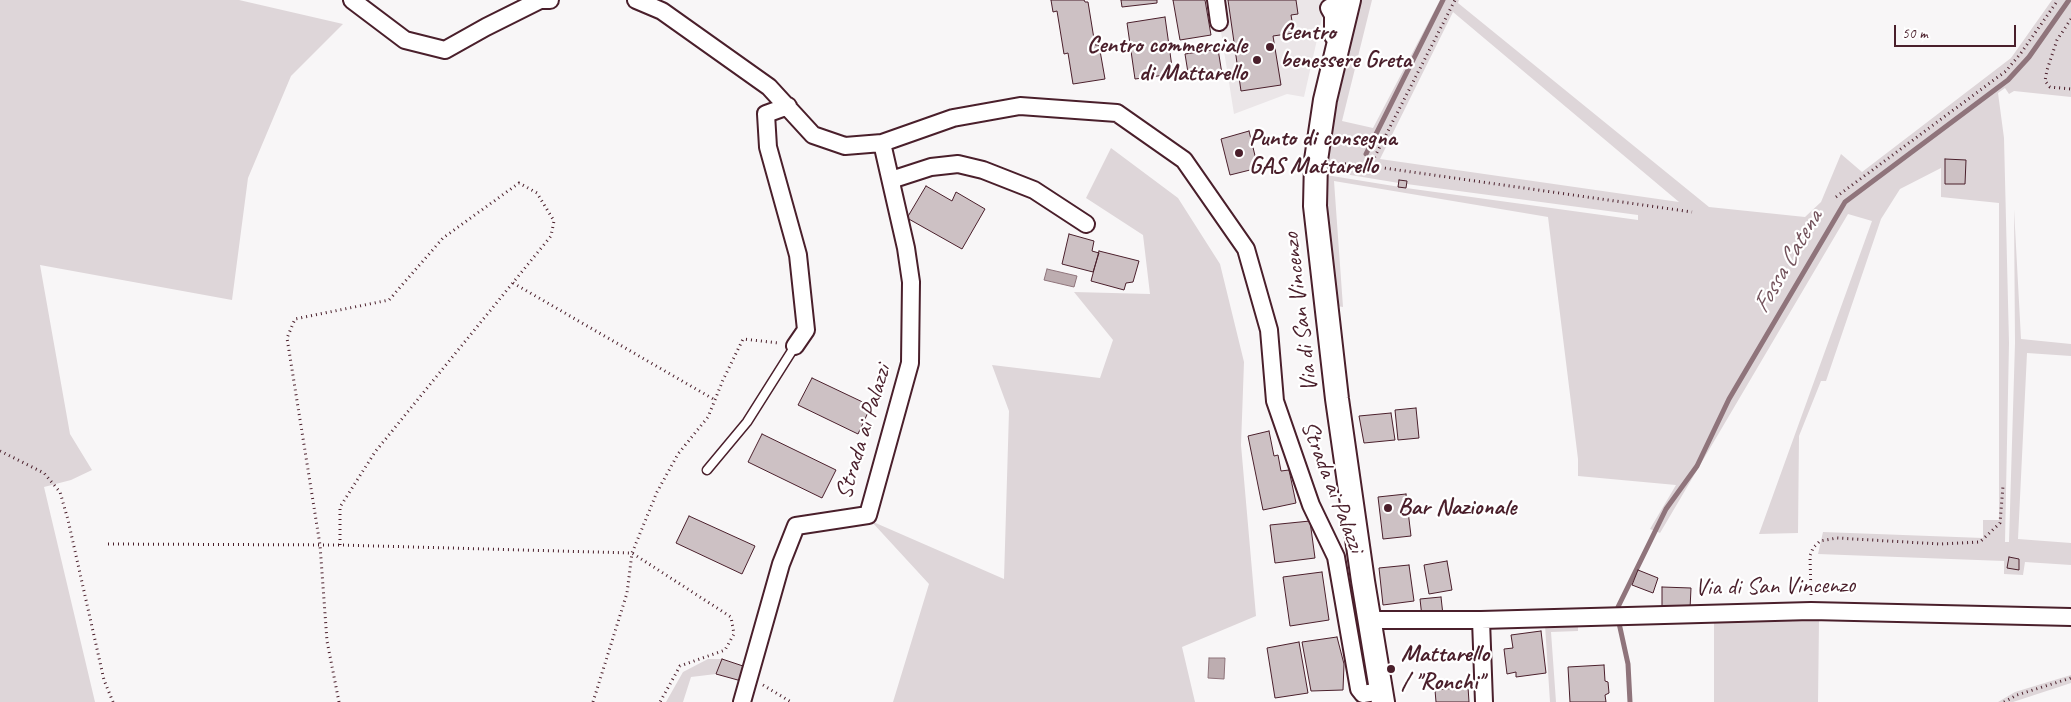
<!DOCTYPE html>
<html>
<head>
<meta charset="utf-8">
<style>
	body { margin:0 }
	#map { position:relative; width:2071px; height:702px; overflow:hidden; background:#f8f6f7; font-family:Caveat,sans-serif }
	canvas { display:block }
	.scale { position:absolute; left:1894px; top:25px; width:122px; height:22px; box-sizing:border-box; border:2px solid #4a1f2b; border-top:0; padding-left:6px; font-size:15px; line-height:18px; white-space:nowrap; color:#4a1f2b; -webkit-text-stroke:4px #fff; paint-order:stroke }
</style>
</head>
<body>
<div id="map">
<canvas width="2071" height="702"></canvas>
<div class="scale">50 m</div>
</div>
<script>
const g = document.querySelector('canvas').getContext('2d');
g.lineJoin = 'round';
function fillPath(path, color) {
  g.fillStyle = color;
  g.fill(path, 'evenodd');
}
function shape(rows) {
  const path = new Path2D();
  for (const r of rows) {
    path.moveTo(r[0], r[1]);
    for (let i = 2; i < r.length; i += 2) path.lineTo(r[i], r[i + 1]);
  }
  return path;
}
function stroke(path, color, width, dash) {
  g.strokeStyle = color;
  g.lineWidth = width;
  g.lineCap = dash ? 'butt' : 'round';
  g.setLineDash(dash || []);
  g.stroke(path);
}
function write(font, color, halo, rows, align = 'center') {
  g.font = font + ' Caveat,sans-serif';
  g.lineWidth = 4.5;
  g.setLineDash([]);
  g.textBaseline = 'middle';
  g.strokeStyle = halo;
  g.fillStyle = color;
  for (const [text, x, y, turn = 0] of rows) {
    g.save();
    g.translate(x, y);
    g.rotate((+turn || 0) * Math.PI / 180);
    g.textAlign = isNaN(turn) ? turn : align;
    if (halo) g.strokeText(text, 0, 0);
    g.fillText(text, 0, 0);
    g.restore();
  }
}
const built = shape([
	[1223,0,1326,0,1304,97,1287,94,1234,114,1221,32,1226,24]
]);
const green = shape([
	[0,0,239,0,343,24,291,76,248,178,232,300,40,265,70,434,92,470,71,480,44,487,95,702,0,702],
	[1361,0,1372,0,1342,121,1373,128,1440,0,1459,0,1458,3,1709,207,1805,217,1821,202,1841,154,1862,172,2011,58,2052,0,2071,0,2071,97,2014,91,2009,94,2005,88,1998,93,2004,138,2009,343,2005,542,2009,542,2015,343,2014,209,2021,339,2071,344,2071,356,2027,353,2018,539,2071,543,2071,565,2025,562,2023,575,2004,574,2004,561,1818,554,1823,532,1983,538,1983,520,1999,520,1999,203,1941,197,1941,168,1900,189,1881,219,1826,381,1821,381,1799,436,1798,533,1759,534,1872,221,1848,214,1660,533,1650,529,1676,485,1578,476,1578,459,1548,217,1334,181,1343,307,1337,306,1328,229,1326,175,1406,188,1638,220,1638,215,1399,183,1326,171,1331,131],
	[1453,12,1679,202,1380,159],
	[1111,148,1178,198,1220,264,1244,362,1241,445,1256,616,1182,647,1195,702,893,702,929,584,871,521,1004,579,1009,411,992,365,1100,378,1113,340,1074,292,1150,294,1143,235,1086,198],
	[1853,616,1819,621,1818,702,1714,702,1714,620],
	[1545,625,1578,625,1578,631,1551,632,1556,702,1550,702],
	[708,659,722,659,716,674,691,677,683,702,666,702,683,672],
	[2071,675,2071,683,2013,702,1998,702,2015,692]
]);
const water = shape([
	[1047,269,1077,276,1074,287,1044,280,1047,269],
	[1209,658,1225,658,1224,679,1208,678,1209,658]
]);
const stream = shape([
	[1366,154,1443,0],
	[1618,607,1666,509,1697,466,1729,399,1845,202,2008,80,2029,57,2069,0],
	[1619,623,1628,664,1630,702]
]);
const building = shape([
	[1051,0,1084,0,1085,2,1088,2,1095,45,1099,45,1105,79,1073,84,1068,53,1064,54,1057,11,1053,12,1051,0],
	[1121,0,1157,0,1157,3,1122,7,1121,0],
	[1173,0,1205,0,1211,35,1180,40,1173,0],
	[1228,0,1296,0,1298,14,1291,15,1294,33,1273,36,1281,85,1241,91,1228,0],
	[1165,17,1173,74,1135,79,1127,23,1165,17],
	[1218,49,1222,74,1189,79,1185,54,1218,49],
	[1249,131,1258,168,1230,175,1221,139,1249,131],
	[1945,159,1966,160,1965,184,1945,184,1945,159],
	[1399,180,1407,181,1406,188,1398,187,1399,180],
	[926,186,952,201,956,192,985,209,962,249,907,218,926,186],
	[1069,234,1094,241,1092,251,1099,253,1093,272,1062,264,1069,234],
	[1099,251,1139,261,1133,282,1126,283,1124,290,1091,281,1099,251],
	[812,378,871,406,858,434,798,405,812,378],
	[1416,408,1419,438,1398,440,1395,410,1416,408],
	[1391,413,1395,440,1364,443,1359,416,1391,413],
	[1269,431,1274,456,1278,455,1281,471,1289,470,1296,503,1263,510,1248,436,1269,431],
	[762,434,836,470,822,498,748,462,762,434],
	[1406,494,1411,536,1383,539,1378,497,1406,494],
	[689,516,755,546,742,574,676,543,689,516],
	[1310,521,1315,558,1275,563,1270,525,1310,521],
	[2009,557,2019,559,2019,570,2007,568,2009,557],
	[1447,561,1452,590,1429,594,1424,565,1447,561],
	[1409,565,1414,601,1383,605,1379,568,1409,565],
	[1638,570,1658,578,1653,593,1632,585,1638,570],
	[1322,572,1329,620,1290,626,1283,577,1322,572],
	[1662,587,1691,588,1690,609,1662,608,1662,587],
	[1441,597,1443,615,1422,617,1420,599,1441,597],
	[1541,631,1546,673,1516,677,1516,672,1507,674,1504,649,1513,648,1511,635,1541,631],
	[1337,637,1344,664,1343,690,1311,691,1302,642,1337,637],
	[1299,642,1308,693,1275,698,1267,648,1299,642],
	[722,659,749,668,745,682,716,674,722,659],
	[1604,665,1605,681,1608,682,1609,693,1605,695,1606,702,1570,702,1568,667,1604,665],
	[1468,687,1469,702,1436,702,1435,690,1468,687]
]);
const path = shape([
	[2071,19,2057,40,2047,70,2045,81,2050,87,2071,89],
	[1335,163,1370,166,1455,0],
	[1370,166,1692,212],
	[1836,197,2006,71,2021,53,2058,0],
	[513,283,715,400],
	[0,451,44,473,60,492,68,520,104,680,113,702],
	[108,544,340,545,632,553,731,617,734,634,725,650,680,666,660,702],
	[1811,595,1810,556,1813,548,1820,541,1837,538,1940,544,1980,542,2000,523,2003,486],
	[763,685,791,702],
	[339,702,327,641,320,545,287,338,295,319,389,300,443,238,519,183,537,193,554,221,551,236,375,452,340,507,340,545],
	[593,702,627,593,632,553,657,492,678,454,708,417,723,380,743,339,779,343],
	[2004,702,2017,695,2071,678]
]);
const service = shape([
	[707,470,747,422,795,346]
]);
const minor = shape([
	[352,0,405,40,445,50,486,27,540,0,550,0],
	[636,0,662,11,769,87,813,135,845,146,882,143,953,118,1020,106,1117,113,1184,160,1246,249,1269,330,1275,401,1311,505,1336,557,1359,689,1363,694,1381,691],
	[1216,0,1219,22],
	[1336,38,1333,36,1333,15,1329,8,1336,4,1339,0],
	[788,106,766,114,768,147,798,255,806,330,795,346],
	[891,180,931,167,958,164,983,170,1034,190,1086,224],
	[1369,620,1481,620,1811,611,2071,617],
	[1481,620,1484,702],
	[742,702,781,564,796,526,868,515,910,363,911,282,906,248,882,143]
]);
const secondary = shape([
	[1349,0,1325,100,1316,160,1315,206,1337,399,1363,581,1383,702]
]);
const markers = [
	[1270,47,5,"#4a1f2b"],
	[1257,60,5,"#4a1f2b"],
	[1239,153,5,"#4a1f2b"],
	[1388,508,5,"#4a1f2b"],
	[1391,669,5,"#4a1f2b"]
];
const poiNames = [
	["Centro",1280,33],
	["benessere Greta",1280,61],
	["Centro commerciale",1247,46,"right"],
	["di Mattarello",1247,74,"right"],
	["Punto di consegna",1249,139],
	["GAS Mattarello",1249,167],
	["Bar Nazionale",1398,508],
	["Mattarello",1401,655],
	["/ \"Ronchi\"",1401,683]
];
const streetNames = [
	["Via di San Vincenzo",1301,312,-97],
	["Strada ai Palazzi",864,432,-73],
	["Strada ai Palazzi",1332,487,69],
	["Via di San Vincenzo",1775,587,-1]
];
const waterNames = [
	["Fossa Catena",1788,262,-60]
];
fillPath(built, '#ebe6e8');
fillPath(green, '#ded6d9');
fillPath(water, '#bdadb0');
stroke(water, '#8f747b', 1);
stroke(stream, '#8f747b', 5);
fillPath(building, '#cdc1c4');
stroke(building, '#4a1f2b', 1);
stroke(service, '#4a1f2b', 11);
stroke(minor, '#4a1f2b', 20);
stroke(secondary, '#4a1f2b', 26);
stroke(path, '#4a1f2b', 3, [1, 4]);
stroke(service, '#fff', 8);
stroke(minor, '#fff', 16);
stroke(secondary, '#fff', 22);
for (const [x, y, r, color] of markers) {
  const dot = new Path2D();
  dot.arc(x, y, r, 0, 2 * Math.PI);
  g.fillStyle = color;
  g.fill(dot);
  stroke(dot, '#fff', 2);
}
write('bold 24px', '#4a1f2b', '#fff', poiNames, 'left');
write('24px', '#4a1f2b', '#fff', streetNames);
write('italic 25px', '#72515a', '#fff', waterNames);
</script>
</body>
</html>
